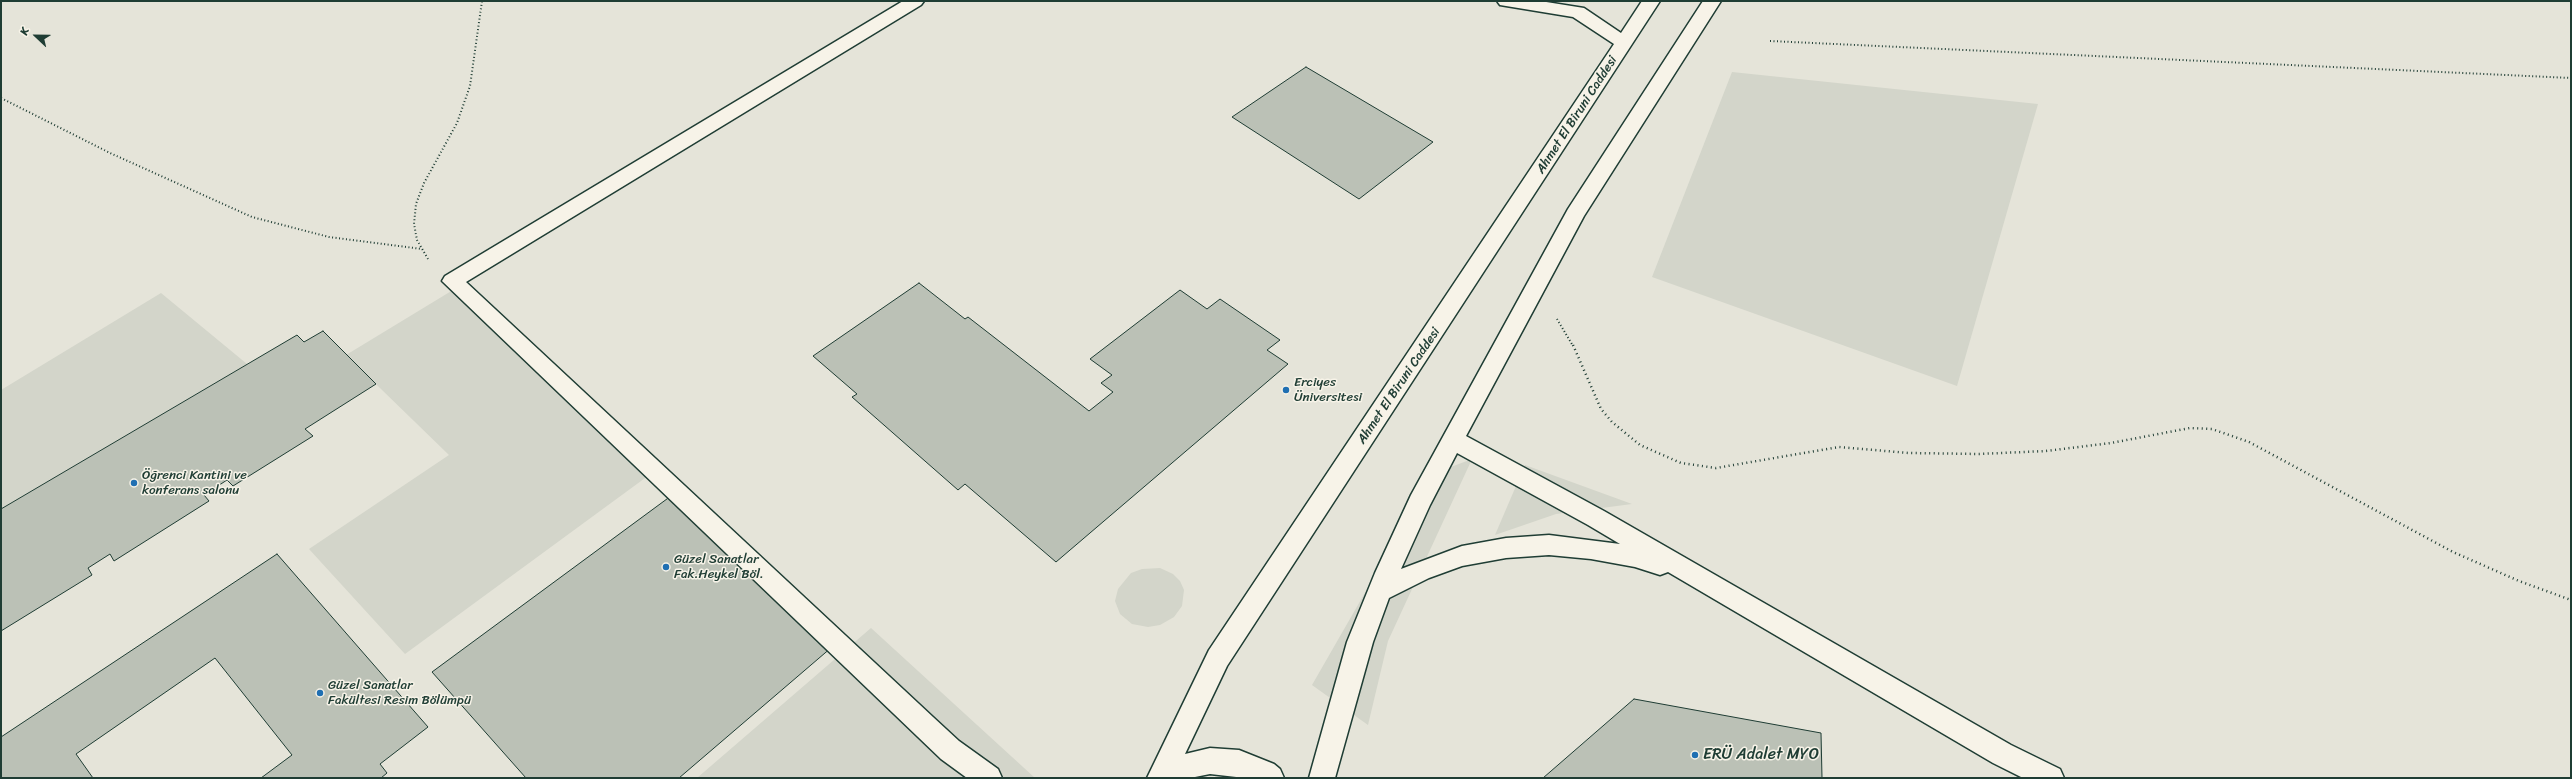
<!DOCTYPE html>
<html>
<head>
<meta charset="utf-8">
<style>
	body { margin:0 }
	#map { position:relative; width:2572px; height:779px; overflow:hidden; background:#f7f3e8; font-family:Sriracha,sans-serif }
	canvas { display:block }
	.frame { position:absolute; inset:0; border:2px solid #1f3d34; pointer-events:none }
	.north { position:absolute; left:16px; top:16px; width:40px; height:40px; -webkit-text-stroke:3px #f7f3e8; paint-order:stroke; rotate:292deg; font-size:11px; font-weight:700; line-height:16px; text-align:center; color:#1f3d34 }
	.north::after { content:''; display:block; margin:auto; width:14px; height:18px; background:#1f3d34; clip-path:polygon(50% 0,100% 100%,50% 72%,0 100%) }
</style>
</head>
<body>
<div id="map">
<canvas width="2572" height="779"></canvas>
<div class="frame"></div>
<div class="north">K</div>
</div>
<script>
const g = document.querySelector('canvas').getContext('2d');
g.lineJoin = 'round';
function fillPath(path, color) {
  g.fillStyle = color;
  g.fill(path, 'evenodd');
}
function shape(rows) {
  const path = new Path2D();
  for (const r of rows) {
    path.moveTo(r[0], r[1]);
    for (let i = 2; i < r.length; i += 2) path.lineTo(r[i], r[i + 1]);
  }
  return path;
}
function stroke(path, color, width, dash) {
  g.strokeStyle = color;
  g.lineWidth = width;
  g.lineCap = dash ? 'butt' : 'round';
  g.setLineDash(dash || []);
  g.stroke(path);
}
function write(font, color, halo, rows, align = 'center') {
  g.font = font + ' Sriracha,sans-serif';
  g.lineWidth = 3;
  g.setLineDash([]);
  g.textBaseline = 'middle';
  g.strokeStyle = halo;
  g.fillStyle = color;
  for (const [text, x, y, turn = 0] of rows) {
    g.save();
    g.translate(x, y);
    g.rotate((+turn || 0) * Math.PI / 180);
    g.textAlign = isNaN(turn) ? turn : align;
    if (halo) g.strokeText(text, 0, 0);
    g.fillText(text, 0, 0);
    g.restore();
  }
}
const built = shape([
	[1,1,2571,1,2571,778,1,778]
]);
const green = shape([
	[1732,72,2038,104,1957,386,1652,277],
	[453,290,656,470,405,654,309,549,449,455,346,355],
	[161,293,247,364,1,509,1,390],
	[1472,459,1388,641,1368,725,1312,685,1405,523,1443,470],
	[1525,465,1632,504,1556,514,1495,535],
	[1160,568,1173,574,1180,581,1184,590,1182,606,1174,617,1160,625,1148,627,1132,624,1120,614,1115,601,1118,589,1131,573,1142,569],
	[871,628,1035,778,697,778]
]);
const building = shape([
	[1306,67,1433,142,1359,199,1232,117,1306,67],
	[919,283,965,319,968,317,1089,411,1113,392,1101,383,1112,375,1090,359,1180,290,1207,309,1220,299,1280,340,1267,350,1288,364,1056,562,965,484,958,490,852,397,857,394,813,356,919,283],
	[323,331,376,384,305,429,313,436,233,486,227,480,204,495,209,501,114,561,110,554,88,568,92,575,1,631,1,509,297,335,304,342,323,331],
	[675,493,839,641,679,778,526,778,432,672,675,493],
	[277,554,428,727,380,764,387,773,381,778,261,778,292,755,215,658,76,754,93,778,1,778,1,737,277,554],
	[1634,699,1821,733,1822,778,1543,778,1634,699]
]);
const pathFar1 = shape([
	[1770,41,2571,78],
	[1,98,110,153,252,217,329,237,422,249],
	[428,259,417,240,414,224,416,204,424,183,457,123,470,86,482,1],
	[1557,319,1573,346]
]);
const path = shape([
	[1573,345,1601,409,1612,422,1640,445,1681,463,1716,468,1839,447,1909,453,1979,454,2046,451,2111,443,2190,428,2212,429,2249,442,2453,552,2519,581,2571,600]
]);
const minor = shape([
	[903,1,924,1,921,5,466,282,933,717,959,741,998,769,1002,778,967,778,941,759,442,281,445,276,903,1],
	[1497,1,1540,1,1584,8,1621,33,1642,1,1660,1,1227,666,1185,754,1210,748,1239,750,1274,764,1280,769,1284,778,1245,778,1210,774,1190,778,1147,778,1209,650,1614,44,1573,17,1506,6,1500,5,1497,1],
	[1703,1,1721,1,1584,216,1466,436,1604,511,2011,745,2060,769,2064,778,2023,778,1993,763,1668,572,1660,575,1635,567,1591,559,1549,555,1506,558,1462,566,1429,578,1389,598,1373,642,1335,778,1309,778,1347,642,1375,573,1411,495,1568,209,1703,1],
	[1457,453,1588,525,1620,544,1549,535,1506,538,1462,546,1401,569,1430,505,1457,453]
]);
const markers = [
	[1286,390,4,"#1f6fb2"],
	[134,483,4,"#1f6fb2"],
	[666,567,4,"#1f6fb2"],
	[320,693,4,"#1f6fb2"],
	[1695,755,4,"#1f6fb2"]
];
const streetNames = [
	["Ahmet El Biruni Caddesi",1577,115,-57],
	["Ahmet El Biruni Caddesi",1399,386,-56]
];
const poiNames = [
	["Erciyes",1294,383],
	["Üniversitesi",1294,398],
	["Öğrenci Kantini ve",142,476],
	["konferans salonu",142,491],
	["Güzel Sanatlar",674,560],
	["Fak.Heykel Böl.",674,575],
	["Güzel Sanatlar",328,686],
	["Fakültesi Resim Bölümpü",328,701]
];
const nearPoinames = [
	["ERÜ Adalet MYO",1703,755]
];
fillPath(built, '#e5e4d9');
fillPath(green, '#d3d5ca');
fillPath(building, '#bbc1b6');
stroke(building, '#1f3d34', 1);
stroke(minor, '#1f3d34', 3);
stroke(pathFar1, '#1f3d34', 2, [1, 2.5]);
stroke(path, '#1f3d34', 2.5, [1, 3.5]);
fillPath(minor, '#f7f3e8');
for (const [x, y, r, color] of markers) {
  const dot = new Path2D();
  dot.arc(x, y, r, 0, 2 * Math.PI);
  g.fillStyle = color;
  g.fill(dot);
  stroke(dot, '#f7f3e8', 1.5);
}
write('13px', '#1f3d34', '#f7f3e8', streetNames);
write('13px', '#1f3d34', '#f7f3e8', poiNames, 'left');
write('16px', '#1f3d34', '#f7f3e8', nearPoinames, 'left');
</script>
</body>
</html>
